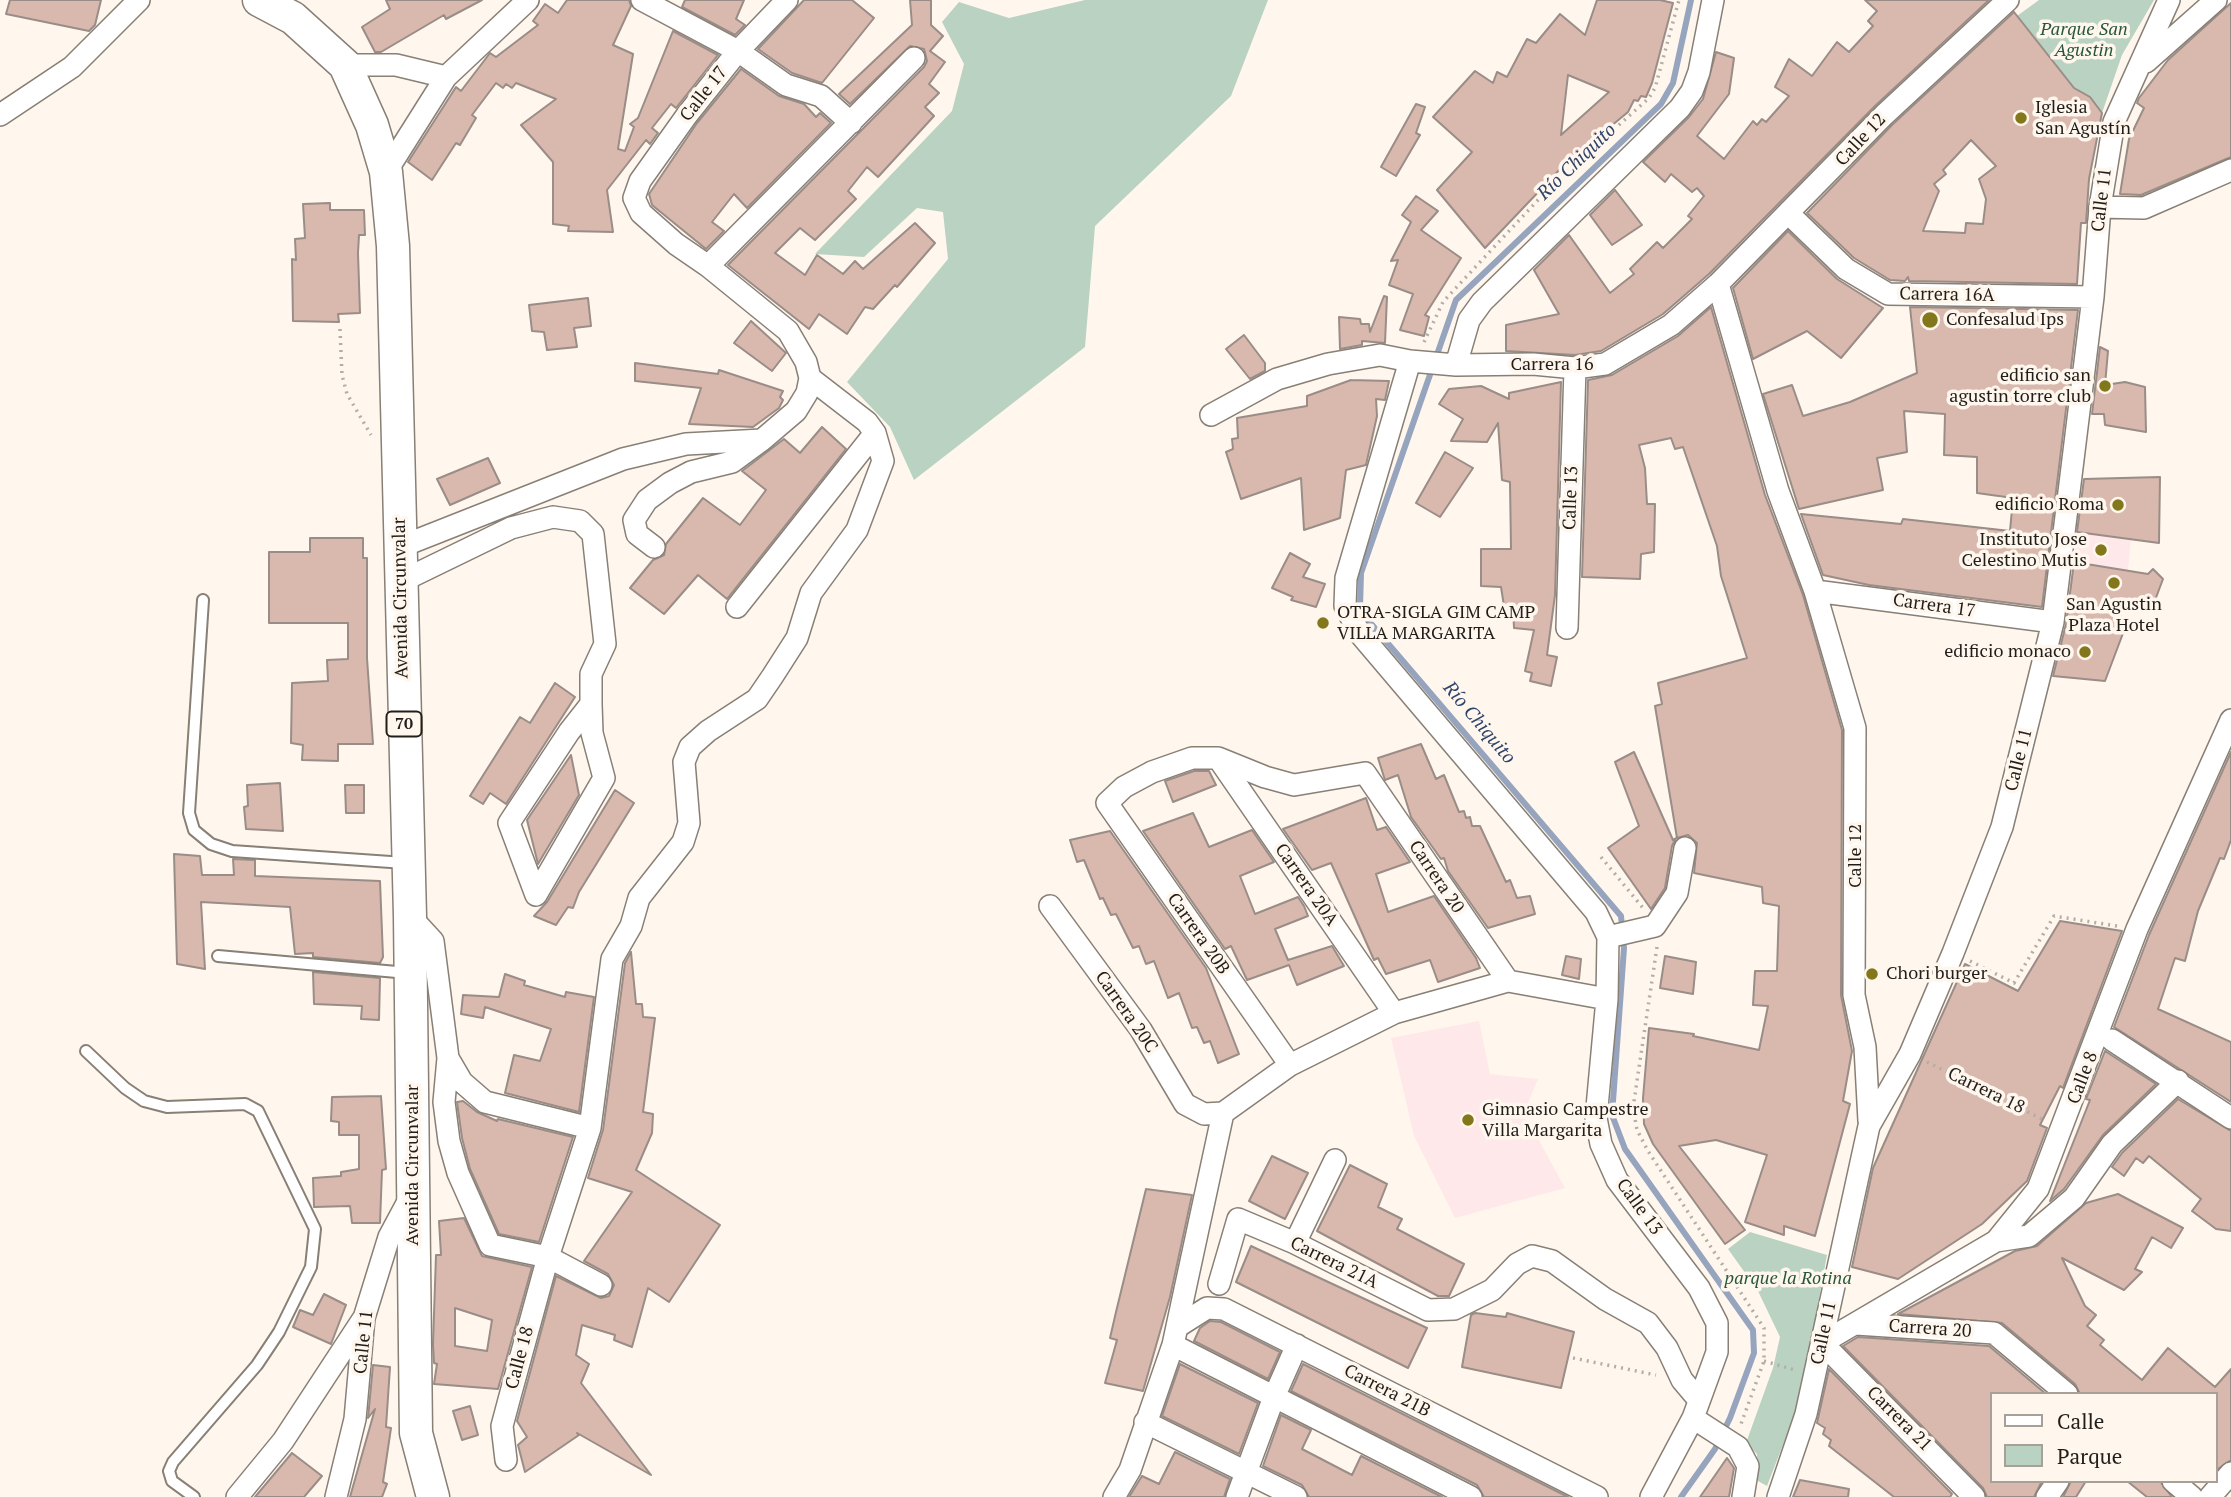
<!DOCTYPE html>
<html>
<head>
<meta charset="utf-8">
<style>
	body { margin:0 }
	#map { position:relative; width:2231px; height:1497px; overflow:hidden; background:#fff7ee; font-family:"PT Serif",serif }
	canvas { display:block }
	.legend { position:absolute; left:1990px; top:1392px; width:228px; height:91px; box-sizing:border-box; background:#fff7ee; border:2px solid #a6a099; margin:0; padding:9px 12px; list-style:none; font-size:21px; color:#211e1a }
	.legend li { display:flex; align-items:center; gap:14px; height:35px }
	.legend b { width:35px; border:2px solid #a6a099 }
</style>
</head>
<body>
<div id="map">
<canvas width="2231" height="1497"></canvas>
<ul class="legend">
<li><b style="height:9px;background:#fff"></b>Calle</li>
<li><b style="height:19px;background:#b9d2c1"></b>Parque</li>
</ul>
</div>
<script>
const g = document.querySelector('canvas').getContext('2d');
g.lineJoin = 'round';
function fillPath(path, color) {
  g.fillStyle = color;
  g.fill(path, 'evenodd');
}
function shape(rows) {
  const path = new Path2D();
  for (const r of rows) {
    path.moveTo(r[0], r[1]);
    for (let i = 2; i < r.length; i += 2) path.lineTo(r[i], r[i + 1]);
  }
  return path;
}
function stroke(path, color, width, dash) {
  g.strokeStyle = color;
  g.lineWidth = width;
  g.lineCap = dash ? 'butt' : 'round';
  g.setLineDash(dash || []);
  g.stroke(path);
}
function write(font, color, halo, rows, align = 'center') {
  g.font = font + ' "PT Serif",serif';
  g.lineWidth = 7;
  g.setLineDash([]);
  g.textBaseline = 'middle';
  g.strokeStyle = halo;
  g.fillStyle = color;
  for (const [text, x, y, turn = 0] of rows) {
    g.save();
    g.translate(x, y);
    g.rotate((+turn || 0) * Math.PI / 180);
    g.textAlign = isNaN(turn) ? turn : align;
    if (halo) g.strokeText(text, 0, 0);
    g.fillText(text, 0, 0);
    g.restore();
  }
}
const education = shape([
	[2074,532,2131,539,2128,570,2070,562],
	[1479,1021,1490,1074,1538,1079,1522,1117,1529,1122,1565,1188,1455,1218,1414,1136,1391,1038]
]);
const green = shape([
	[1085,0,1268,0,1231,96,1095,226,1085,347,914,480,890,427,847,382,948,259,943,212,917,208,864,257,815,254,952,111,964,64,942,22,959,2,1009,18],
	[2039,0,2154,0,2122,55,2102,113,2090,97,2074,88,2017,16],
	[1750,1232,1827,1255,1800,1401,1767,1486,1758,1481,1757,1454,1746,1443,1773,1368,1780,1337,1758,1291,1728,1249]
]);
const stream = shape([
	[1681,1497,1715,1449,1730,1418,1754,1353,1753,1330,1625,1149,1612,1115,1624,948,1621,916,1367,619,1360,607,1361,573,1456,300,1661,104,1673,83,1691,0]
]);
const building = shape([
	[10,0,101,0,95,25,89,31,6,14,10,0],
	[386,0,482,0,446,19,444,15,381,52,375,52,362,27,390,9,386,0],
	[567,0,629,0,631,6,613,45,633,54,618,149,625,151,634,127,630,124,638,118,673,31,718,55,676,108,671,104,652,128,658,133,650,144,646,140,607,190,613,232,568,231,569,226,553,224,553,162,521,125,556,99,516,83,512,88,506,84,503,88,496,83,472,115,476,118,460,145,456,143,432,180,408,162,456,87,461,91,490,53,496,57,538,25,533,21,545,4,558,13,567,0],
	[685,0,744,0,736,19,745,25,735,35,682,7,685,0],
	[804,0,852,0,874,18,822,83,792,73,758,49,804,0],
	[910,0,931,0,931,25,943,36,930,51,945,62,929,84,939,93,925,107,934,116,878,177,867,167,848,191,856,199,815,240,800,228,775,253,805,275,817,255,843,274,855,261,863,269,915,223,935,243,897,287,895,285,873,309,865,307,847,334,819,314,809,329,728,265,924,67,927,61,924,49,910,46,850,104,839,94,912,25,910,0],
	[1597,0,1660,0,1673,3,1652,83,1646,97,1641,96,1638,101,1634,100,1628,112,1563,166,1485,248,1437,190,1472,152,1433,117,1475,71,1493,83,1497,72,1507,77,1527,39,1536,43,1560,14,1585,35,1597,0],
	[1568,75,1609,92,1561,135,1568,75],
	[1865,0,1989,0,1875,106,1709,274,1663,314,1601,351,1575,355,1506,351,1506,325,1559,314,1534,270,1569,235,1610,293,1634,274,1630,269,1657,242,1663,248,1692,219,1688,216,1704,196,1697,188,1692,192,1671,174,1665,182,1643,162,1689,117,1703,99,1716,52,1734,58,1729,94,1697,136,1724,159,1753,121,1757,125,1762,119,1766,122,1789,96,1775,87,1789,59,1812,76,1837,42,1849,52,1873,26,1868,21,1877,11,1865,0],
	[2231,3,2231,157,2141,195,2120,194,2129,139,2144,108,2137,103,2139,98,2168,60,2231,3],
	[2014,12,2074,88,2090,97,2102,113,2089,179,2086,223,2081,223,2077,284,1909,281,1908,277,1905,281,1890,280,1854,258,1807,213,1893,124,2014,12],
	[1971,140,1996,166,1979,179,1986,199,1983,224,1966,223,1965,233,1923,231,1939,191,1934,184,1946,174,1943,170,1971,140],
	[741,69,779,96,804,104,816,117,820,113,831,123,747,208,734,194,712,222,724,231,706,249,652,205,649,194,697,123,741,69],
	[1416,104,1425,107,1416,133,1420,135,1396,176,1381,167,1416,104],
	[1615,190,1642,225,1612,245,1590,215,1615,190],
	[1416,196,1438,211,1421,230,1461,258,1425,315,1429,317,1424,336,1400,330,1413,294,1389,285,1398,260,1391,261,1411,222,1402,215,1416,196],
	[330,203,330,210,364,210,365,235,359,235,358,253,360,313,338,314,339,322,293,321,292,259,296,260,295,239,305,238,303,204,330,203],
	[1788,231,1837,279,1883,308,1841,358,1807,331,1753,359,1733,288,1788,231],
	[1384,296,1387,297,1385,343,1362,341,1362,345,1340,349,1339,317,1360,319,1361,324,1369,324,1370,332,1384,296],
	[588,298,591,326,574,328,577,347,547,350,544,332,532,331,529,305,588,298],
	[1711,307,1765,495,1803,595,1842,730,1841,995,1852,1051,1843,1101,1850,1104,1815,1236,1784,1226,1784,1235,1745,1222,1767,1155,1716,1140,1679,1146,1745,1230,1725,1244,1653,1144,1644,1124,1643,1098,1649,1028,1694,1034,1693,1036,1759,1050,1768,1006,1753,1005,1755,971,1777,971,1779,906,1763,903,1762,887,1694,873,1697,843,1688,835,1677,838,1655,706,1662,704,1658,683,1747,658,1721,576,1717,546,1683,447,1675,449,1671,438,1639,445,1645,468,1647,504,1655,504,1654,552,1641,554,1640,579,1582,577,1588,380,1612,375,1678,336,1711,307],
	[1910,307,2078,310,2042,607,1869,585,1823,575,1801,514,1901,524,1903,519,2010,531,2013,498,1977,493,1977,457,1944,455,1945,414,1904,411,1907,452,1877,458,1883,490,1799,509,1763,394,1792,385,1803,416,1850,402,1917,373,1910,307],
	[751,321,786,353,772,371,734,343,751,321],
	[1244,335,1265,363,1265,371,1250,379,1226,349,1244,335],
	[2100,347,2108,351,2105,385,2125,382,2145,387,2146,432,2105,425,2104,414,2092,414,2100,347],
	[635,363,718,374,719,370,783,391,780,397,783,400,779,408,753,427,689,424,701,388,635,381,635,363],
	[1351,380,1389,381,1385,400,1376,399,1377,416,1366,465,1346,470,1340,518,1304,530,1301,478,1241,499,1226,452,1233,449,1232,439,1238,438,1237,418,1307,406,1307,396,1351,380],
	[1561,382,1555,595,1547,655,1557,657,1551,686,1530,681,1532,673,1525,671,1534,630,1514,628,1513,609,1504,606,1501,587,1481,586,1481,549,1511,549,1510,482,1502,480,1498,423,1487,442,1451,441,1463,419,1439,404,1449,389,1481,386,1509,399,1509,393,1561,382],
	[822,427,846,449,727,599,698,575,664,614,630,588,653,560,664,555,666,544,703,498,740,525,766,490,742,471,784,439,800,453,822,427],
	[1445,452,1473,468,1440,517,1416,503,1445,452],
	[488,458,500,483,450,505,437,479,488,458],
	[2160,477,2159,543,2077,532,2084,479,2160,477],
	[310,538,363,538,363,558,367,558,367,658,373,744,338,744,338,761,302,760,303,745,291,743,292,683,328,681,327,660,348,659,348,623,269,623,269,552,310,552,310,538],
	[1290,553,1310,564,1303,577,1325,584,1316,607,1291,600,1293,597,1272,588,1290,553],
	[2074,562,2148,574,2153,569,2163,579,2154,603,2116,600,2125,628,2105,681,2053,676,2066,624,2074,562],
	[555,683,575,697,506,804,490,793,483,804,470,796,520,717,530,723,555,683],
	[1421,744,1436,779,1444,775,1459,812,1464,811,1466,818,1470,817,1472,826,1480,826,1506,882,1510,880,1517,898,1530,896,1535,914,1488,928,1448,871,1444,858,1441,859,1411,817,1398,775,1385,780,1384,777,1378,758,1421,744],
	[1634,752,1673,840,1676,838,1672,846,1665,888,1651,909,1608,848,1639,826,1615,762,1634,752],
	[2231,752,2231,840,2224,859,2220,858,2198,911,2185,961,2175,958,2158,1009,2231,1042,2231,1102,2114,1027,2149,935,2231,752],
	[571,755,579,795,538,864,527,820,571,755],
	[1194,771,1209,771,1216,785,1173,802,1165,781,1194,771],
	[280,783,283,831,246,829,244,807,248,806,247,785,280,783],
	[345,785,364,785,364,813,346,813,345,785],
	[615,790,634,803,579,892,573,908,568,907,556,925,534,916,547,902,615,790],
	[1366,798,1377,830,1386,827,1410,862,1376,874,1388,912,1434,896,1476,958,1480,968,1438,982,1430,960,1386,974,1378,958,1374,960,1331,863,1312,870,1283,829,1366,798],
	[1193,813,1209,847,1252,830,1274,862,1240,876,1255,914,1298,897,1304,906,1308,916,1275,929,1288,960,1332,946,1344,966,1297,985,1289,965,1247,980,1231,946,1225,949,1143,831,1193,813],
	[1110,831,1206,968,1239,1054,1218,1063,1210,1041,1204,1043,1197,1027,1192,1028,1179,993,1168,998,1154,961,1146,964,1139,946,1133,948,1116,914,1111,915,1103,898,1100,899,1084,860,1077,862,1070,840,1110,831],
	[174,854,200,856,202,875,234,875,233,859,255,860,255,876,380,881,383,957,380,963,313,957,313,953,295,954,290,907,201,902,205,969,177,964,174,854],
	[2060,921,2122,931,2063,1088,2060,1086,2040,1125,2047,1128,2027,1181,1982,1224,1898,1279,1852,1267,1873,1168,1965,964,2018,991,2060,921],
	[631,952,636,1004,642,1004,643,1017,655,1018,643,1112,653,1114,652,1133,636,1170,720,1225,669,1302,648,1288,632,1347,614,1340,615,1335,582,1325,576,1355,589,1364,581,1383,651,1475,577,1433,579,1435,525,1472,518,1445,527,1437,517,1421,556,1276,601,1298,609,1296,614,1285,608,1274,584,1261,632,1192,588,1178,603,1130,625,963,631,952],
	[1566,956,1581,959,1579,979,1562,975,1566,956],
	[1665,956,1696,962,1693,994,1660,988,1665,956],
	[313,972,380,978,379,1020,361,1019,362,1006,314,1004,313,972],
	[505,974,525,981,524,985,565,997,566,992,594,997,579,1112,505,1093,514,1055,540,1061,551,1029,485,1007,483,1018,461,1014,463,995,499,997,505,974],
	[2105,1051,2156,1084,2103,1135,2064,1189,2050,1201,2090,1100,2086,1099,2105,1051],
	[381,1096,386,1169,382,1170,380,1223,352,1223,350,1206,314,1207,313,1178,341,1176,341,1172,359,1169,359,1135,339,1135,339,1122,331,1121,332,1097,381,1096],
	[2178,1099,2231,1131,2231,1231,2216,1229,2192,1211,2201,1199,2149,1156,2143,1163,2136,1158,2124,1176,2112,1167,2122,1153,2178,1099],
	[463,1101,477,1112,497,1121,498,1119,573,1137,539,1242,499,1234,470,1169,462,1138,457,1102,463,1101],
	[1272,1156,1308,1173,1285,1219,1249,1201,1272,1156],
	[1350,1165,1387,1184,1378,1207,1402,1219,1397,1229,1464,1264,1449,1296,1438,1296,1317,1231,1350,1165],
	[1146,1189,1192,1195,1170,1297,1143,1391,1105,1383,1117,1340,1110,1338,1116,1312,1146,1189],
	[2118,1194,2183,1228,2171,1248,2152,1237,2135,1269,2142,1272,2124,1290,2062,1258,2085,1306,2096,1315,2087,1326,2104,1340,2100,1345,2142,1380,2168,1348,2215,1387,2231,1369,2231,1460,2215,1471,2215,1394,2080,1394,2075,1384,2002,1323,1898,1314,2015,1251,2037,1246,2086,1203,2118,1194],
	[464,1218,482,1256,532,1267,498,1389,434,1384,437,1364,434,1363,433,1344,436,1255,441,1255,439,1221,464,1218],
	[455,1308,492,1320,487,1351,455,1346,455,1308],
	[1251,1246,1427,1328,1408,1368,1236,1282,1251,1246],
	[324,1294,346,1305,331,1344,293,1327,300,1310,313,1315,324,1294],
	[1475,1313,1506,1317,1507,1313,1574,1332,1561,1388,1462,1367,1471,1315,1475,1313],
	[1210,1321,1221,1322,1280,1352,1268,1379,1194,1341,1200,1328,1210,1321],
	[1858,1337,1989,1346,2046,1394,1991,1394,1991,1481,2042,1481,2034,1497,1987,1497,1983,1488,1843,1346,1858,1337],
	[1180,1364,1258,1403,1239,1454,1162,1416,1180,1364],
	[1303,1364,1568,1497,1484,1497,1477,1485,1291,1391,1303,1364],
	[373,1365,390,1367,386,1427,391,1428,383,1482,387,1484,382,1497,350,1497,375,1409,368,1418,373,1365],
	[1829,1369,1952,1494,1950,1497,1894,1497,1829,1446,1831,1440,1823,1434,1825,1428,1817,1423,1829,1369],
	[470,1406,478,1435,462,1440,453,1411,470,1406],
	[1281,1415,1311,1430,1302,1449,1352,1475,1361,1456,1442,1497,1309,1497,1302,1485,1263,1466,1281,1415],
	[1175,1452,1230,1479,1224,1497,1129,1497,1142,1476,1159,1484,1175,1452],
	[292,1453,322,1476,304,1497,255,1497,292,1453],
	[1727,1458,1734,1468,1729,1497,1700,1497,1727,1458],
	[1800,1480,1849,1489,1848,1497,1793,1497,1800,1480],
	[2071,1481,2086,1481,2076,1497,2063,1497,2071,1481],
	[2127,1481,2160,1481,2172,1497,2147,1497,2127,1481]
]);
const path = shape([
	[340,329,342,375,347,394,371,435],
	[1424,342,1443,302,1453,291,1552,185,1649,98,1655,88,1679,0],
	[1601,857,1643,908],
	[1657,947,1633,1108,1637,1130,1648,1151,1764,1328,1764,1361,1741,1424],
	[1970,961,2014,983,2054,916,2117,926],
	[1927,1062,2042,1119],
	[1573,1358,1656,1375],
	[1764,1361,1795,1370]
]);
const lane = shape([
	[203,600,189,813,194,830,211,844,232,851,405,863],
	[218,956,408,973],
	[86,1051,125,1088,144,1101,167,1107,245,1104,258,1111,315,1229,311,1267,279,1332,257,1365,173,1462,169,1471,172,1481,194,1497]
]);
const street = shape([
	[642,0,738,51,786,85,821,96,851,123],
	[2146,62,2216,0],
	[345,65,396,65,446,77,528,0],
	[0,115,72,67,139,0],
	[386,172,446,77],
	[2100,207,2144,208,2231,170],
	[1788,213,1846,269,1888,294,2093,297],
	[708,266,914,58],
	[1718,284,1778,491,1815,591,1855,728,1854,995,1865,1047,1869,1121],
	[1456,365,1469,320,1482,302,1680,108,1692,91,1699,72,1713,0],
	[1211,415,1277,379,1328,364,1380,355,1410,361],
	[400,547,623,459,686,444,762,440,796,411,807,393,810,378,806,362,788,331,708,266,676,244,641,213,634,198,640,181,687,115,738,51,787,0],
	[654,547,637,534,634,520,647,500,670,483,691,472,732,462,762,440],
	[400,582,511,528,553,517,580,521,593,534,605,644,591,674,591,704,592,733,604,778,536,895,509,823,569,732,591,704],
	[1815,591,2053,622],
	[737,607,875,433],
	[1567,628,1575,368],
	[1218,758,1394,1013],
	[1050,906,1141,1030,1185,1104,1204,1114,1223,1113,1290,1065,1394,1013,1508,981,1607,999],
	[410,916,433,941,448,1058,462,1082,485,1102,590,1128],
	[1608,937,1655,926,1677,893,1685,848],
	[2112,1040,2231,1118],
	[448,1058,444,1102,449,1141,458,1173,490,1245,548,1257,601,1285],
	[1290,1065,1107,803,1124,787,1152,772,1192,758,1218,758,1265,777,1294,785,1365,773,1508,981],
	[1996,1241,2029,1236,2074,1198,2112,1144,2178,1081],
	[1295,1243,1335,1160],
	[1219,1284,1238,1219,1295,1243,1428,1310,1454,1309,1492,1290,1517,1264,1532,1256,1552,1261,1605,1299,1648,1323,1667,1348,1682,1380,1698,1399],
	[1856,1324,1994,1333,2067,1394],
	[1177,1327,1207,1308,1224,1309,1597,1497],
	[1173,1345,1471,1497],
	[1693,1418,1738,1447,1748,1466,1743,1497],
	[1145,1422,1296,1497],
	[506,1460,502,1426,510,1396,548,1257,590,1128,612,959,631,926,639,898,683,842,689,823,684,762,690,747,708,731,757,699,772,677,797,638,811,593,857,530,883,461,875,433,867,422,810,378],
	[2173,1481,2192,1497],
	[237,1497,283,1441,363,1319],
	[336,1497,355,1419,364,1318,389,1237,411,1196],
	[1114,1497,1130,1470,1173,1345,1223,1113],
	[1237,1497,1274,1397,1297,1345],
	[1651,1497,1693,1418,1717,1352,1717,1323,1699,1288,1617,1180,1601,1144,1596,1118,1607,999,1608,937,1596,912,1360,634,1345,606,1346,578,1410,361,1456,365,1533,364,1575,368,1605,364,1671,325,1718,284,1884,115,2008,0],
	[1778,1497,1806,1414,1869,1126,1910,1054,1953,953,2002,827,2053,622,2093,297,2100,207,2114,122,2169,0],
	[1974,1497,1822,1343,1996,1241,2038,1189,2137,929,2231,720],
	[2047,1497,2058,1481],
	[2210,1497,2231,1473]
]);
const primary = shape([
	[259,0,293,18,345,65,372,125,386,172,393,246,410,916,416,1433,433,1497]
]);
const markers = [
	[2021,118,7,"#83771b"],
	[1930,320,9,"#83771b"],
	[2105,386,7,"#83771b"],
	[2118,505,7,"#83771b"],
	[2101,550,7,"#83771b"],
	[2114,583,7,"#83771b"],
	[1323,623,7,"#83771b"],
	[2085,652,7,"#83771b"],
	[1872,974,7,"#83771b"],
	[1468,1120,7,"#83771b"]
];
const shields = [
	[404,724,35]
];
const shieldNames = [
	["70",404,724]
];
const parkNames = [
	["Parque San",2084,30],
	["Agustin",2084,51],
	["parque la Rotina",1788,1279]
];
const streetNames = [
	["Calle 17",704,94,-52],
	["Calle 12",1861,140,-47],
	["Calle 11",2102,200,-83],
	["Carrera 16A",1947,295,1],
	["Carrera 16",1552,365],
	["Calle 13",1571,498,-88],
	["Avenida Circunvalar",401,598,-91],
	["Carrera 17",1934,606,8],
	["Calle 11",2019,760,-76],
	["Calle 12",1856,856,-90],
	["Carrera 20",1436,877,56],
	["Carrera 20A",1306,885,55],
	["Carrera 20B",1198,934,55],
	["Carrera 20C",1126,1012,55],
	["Calle 8",2083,1078,-69],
	["Carrera 18",1986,1091,26],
	["Avenida Circunvalar",413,1165,-90],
	["Calle 13",1639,1207,54],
	["Carrera 21A",1334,1263,26],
	["Carrera 20",1930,1329,4],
	["Calle 11",1824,1333,-78],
	["Calle 11",364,1342,-84],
	["Calle 18",520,1358,-75],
	["Carrera 21B",1387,1391,27],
	["Carrera 21",1899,1419,45]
];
const poiNames = [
	["Iglesia",2035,108],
	["San Agustín",2035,129],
	["Confesalud Ips",1946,320],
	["edificio san",2091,376,"right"],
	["agustin torre club",2091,397,"right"],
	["edificio Roma",2104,505,"right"],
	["Instituto Jose",2087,540,"right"],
	["Celestino Mutis",2087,561,"right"],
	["San Agustin",2114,605,"center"],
	["Plaza Hotel",2114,626,"center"],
	["OTRA-SIGLA GIM CAMP",1337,613],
	["VILLA MARGARITA",1337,634],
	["edificio monaco",2071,652,"right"],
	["Chori burger",1886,974],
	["Gimnasio Campestre",1482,1110],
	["Villa Margarita",1482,1131]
];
const waterNames = [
	["Río Chiquito",1577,162,-44],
	["Río Chiquito",1479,723,50]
];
fillPath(education, '#fee8e9');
fillPath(green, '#b9d2c1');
stroke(stream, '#96a4be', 6);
fillPath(building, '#d9b9ad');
stroke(building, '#9a8c87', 2);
stroke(lane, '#887f75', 14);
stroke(street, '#887f75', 24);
stroke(primary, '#887f75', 35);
stroke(path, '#b3ada5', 3.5, [2, 5]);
stroke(lane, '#fff', 10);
stroke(street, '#fff', 21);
stroke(primary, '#fff', 32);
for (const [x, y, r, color] of markers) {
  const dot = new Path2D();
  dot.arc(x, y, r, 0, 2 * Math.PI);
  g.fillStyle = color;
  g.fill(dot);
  stroke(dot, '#fff7ee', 2.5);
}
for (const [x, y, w] of shields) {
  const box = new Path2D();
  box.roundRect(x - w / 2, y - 12.5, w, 25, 5);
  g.fillStyle = '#fff7ee';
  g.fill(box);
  stroke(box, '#211e1a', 2);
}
write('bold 16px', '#211e1a', null, shieldNames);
write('italic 18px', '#27563a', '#fff7ee', parkNames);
write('18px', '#211e1a', '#fff7ee', streetNames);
write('18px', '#211e1a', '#fff7ee', poiNames, 'left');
write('italic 19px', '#2f446a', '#fff7ee', waterNames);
</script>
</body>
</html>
